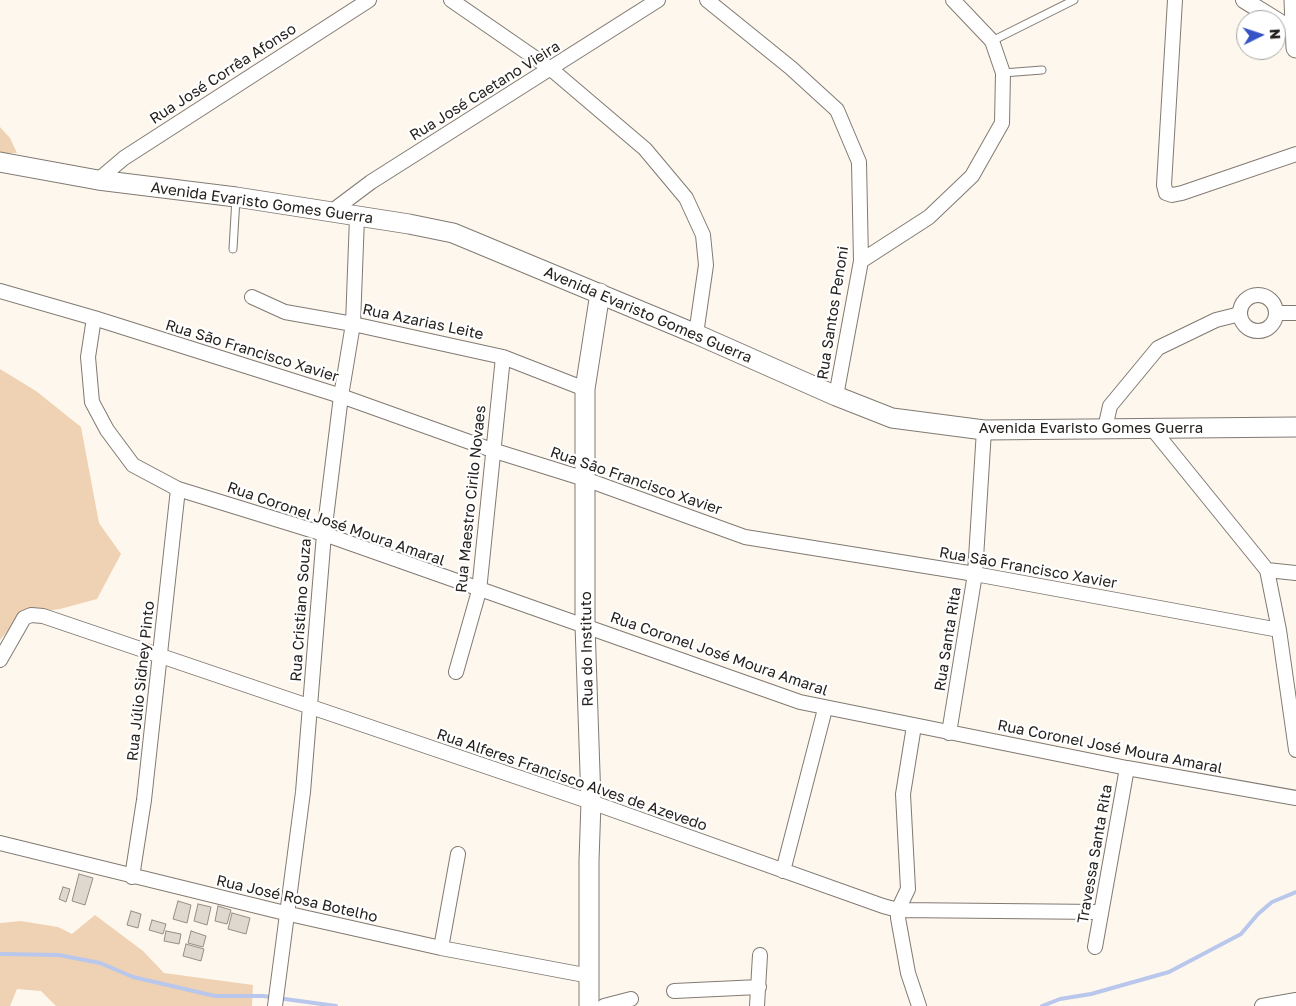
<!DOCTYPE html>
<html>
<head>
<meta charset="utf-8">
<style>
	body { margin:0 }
	#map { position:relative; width:1296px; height:1006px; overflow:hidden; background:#fef7ee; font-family:"Golos Text",sans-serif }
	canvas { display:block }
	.north { position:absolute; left:1236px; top:10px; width:50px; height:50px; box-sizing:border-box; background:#fff; border:1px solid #a7a6a5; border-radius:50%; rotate:86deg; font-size:14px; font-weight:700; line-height:20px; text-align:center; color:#24211e }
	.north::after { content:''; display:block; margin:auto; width:18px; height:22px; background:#3754c5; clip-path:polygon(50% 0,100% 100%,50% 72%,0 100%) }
</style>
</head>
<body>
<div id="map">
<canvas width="1296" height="1006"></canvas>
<div class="north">N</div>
</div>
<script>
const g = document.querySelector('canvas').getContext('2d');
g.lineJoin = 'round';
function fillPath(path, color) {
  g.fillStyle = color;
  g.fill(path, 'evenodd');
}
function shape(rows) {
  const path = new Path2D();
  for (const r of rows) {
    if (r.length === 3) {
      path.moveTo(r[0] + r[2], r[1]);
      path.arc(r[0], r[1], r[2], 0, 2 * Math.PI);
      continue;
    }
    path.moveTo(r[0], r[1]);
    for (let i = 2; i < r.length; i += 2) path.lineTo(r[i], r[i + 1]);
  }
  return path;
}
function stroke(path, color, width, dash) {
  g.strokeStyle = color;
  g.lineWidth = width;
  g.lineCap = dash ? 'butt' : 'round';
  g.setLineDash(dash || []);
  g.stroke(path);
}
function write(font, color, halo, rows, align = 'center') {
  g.font = font + ' "Golos Text",sans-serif';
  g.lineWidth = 4.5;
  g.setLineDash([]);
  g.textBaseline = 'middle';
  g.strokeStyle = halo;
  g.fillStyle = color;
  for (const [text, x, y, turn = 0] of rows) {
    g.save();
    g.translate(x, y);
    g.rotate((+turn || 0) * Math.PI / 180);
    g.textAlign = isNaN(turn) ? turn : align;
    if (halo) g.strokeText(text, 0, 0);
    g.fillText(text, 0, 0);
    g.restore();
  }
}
const green = shape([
	[0,127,10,138,17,153,0,153],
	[0,369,36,391,81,427,99,523,121,554,97,599,60,609,23,614,0,640],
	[95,915,143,951,164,973,253,985,252,1006,56,1006,41,991,17,989,10,1006,0,1006,0,923,21,921,58,927,72,934]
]);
const stream = shape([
	[0,954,59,955,100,963,133,977,215,996,263,996,336,1006],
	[1042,1006,1060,999,1091,994,1169,972,1241,934,1258,914,1272,902,1296,892]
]);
const building = shape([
	[79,874,93,878,85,905,72,901,79,874],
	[63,887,70,889,66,902,59,899,63,887],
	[178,901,191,905,187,923,173,919,178,901],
	[198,904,211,907,207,925,194,921,198,904],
	[218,906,231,910,227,924,215,921,218,906],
	[131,911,141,914,138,928,127,925,131,911],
	[232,913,250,918,246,934,228,929,232,913],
	[152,920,166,924,163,934,149,930,152,920],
	[166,931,181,934,179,944,164,941,166,931],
	[191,931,206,936,203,947,188,943,191,931],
	[186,944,204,949,201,961,183,956,186,944]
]);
const service = shape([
	[992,41,1074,0],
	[1003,73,1042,70],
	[233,249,236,198]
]);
const minor = shape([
	[451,0,551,69,645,149,686,198,703,235,706,265,696,334],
	[707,0,791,68,837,110,859,162,861,261,836,396],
	[1175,0,1164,185,1166,193,1172,195,1182,193,1296,154],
	[98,180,124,158,369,0],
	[331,212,371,182,658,0],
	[861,261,929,217,972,176,1002,123,1003,73,992,41,953,0],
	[0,291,94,318,341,396,492,450,585,479,745,537,975,574,1279,630],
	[1258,313,18],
	[252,297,285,312,353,324,503,357,585,389],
	[1277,313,1296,313],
	[94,318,88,357,92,402,107,430,133,465,178,489,324,534,800,702,1127,768,1296,798],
	[1151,427,1267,570,1279,630,1296,750],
	[1105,428,1110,406,1158,348,1216,320,1240,314],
	[1267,570,1296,573],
	[0,660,24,618,31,615,43,616,591,802,883,906,898,910,1100,912],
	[456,672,479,591,503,357],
	[914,726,903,794,908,889,898,910,898,918,908,973,919,1006],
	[949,733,975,574,984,430],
	[0,843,285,913,441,948,590,976],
	[783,871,825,709],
	[132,877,144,800,178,489],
	[1095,947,1127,768],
	[441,948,458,854],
	[674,991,759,987],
	[275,1006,303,792,324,534,341,396,353,324,357,217],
	[604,1006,631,999],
	[757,1006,760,955],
	[1262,1006,1296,1000]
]);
const tertiary = shape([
	[1244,0,1294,31]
]);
const secondary = shape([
	[1294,0,1296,48],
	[0,162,98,180,236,197,409,224,453,233,696,334,836,396,892,418,984,430,1296,427],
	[589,1006,589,861,591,802,585,625,585,389,600,293]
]);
const streetNames = [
	["Rua José Corrêa Afonso",223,74,-33],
	["Rua José Caetano Vieira",485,91,-32],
	["Avenida Evaristo Gomes Guerra",262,203,8],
	["Rua Santos Penoni",833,313,-81],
	["Avenida Evaristo Gomes Guerra",648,315,23],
	["Rua Azarias Leite",423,322,12],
	["Rua São Francisco Xavier",252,351,17],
	["Avenida Evaristo Gomes Guerra",1091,428],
	["Rua São Francisco Xavier",636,481,19],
	["Rua Maestro Cirilo Novaes",471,499,-84],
	["Rua Coronel José Moura Amaral",336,524,19],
	["Rua São Francisco Xavier",1028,568,10],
	["Rua Cristiano Souza",301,610,-86],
	["Rua Santa Rita",948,639,-81],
	["Rua do Instituto",587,649,-91],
	["Rua Coronel José Moura Amaral",719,654,19],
	["Rua Júlio Sidney Pinto",141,681,-84],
	["Rua Coronel José Moura Amaral",1110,747,11],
	["Rua Alferes Francisco Alves de Azevedo",572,780,19],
	["Travessa Santa Rita",1095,854,-80],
	["Rua José Rosa Botelho",297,899,13]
];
fillPath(green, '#efd2b3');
stroke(stream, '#b8c7eb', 4);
fillPath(building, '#dfd8cf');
stroke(building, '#958e86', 1);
stroke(service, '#817a73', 9);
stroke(minor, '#817a73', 16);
stroke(tertiary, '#817a73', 18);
stroke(secondary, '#817a73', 21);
stroke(service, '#fff', 7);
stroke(minor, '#fff', 14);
stroke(tertiary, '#fff', 16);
stroke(secondary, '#fff', 19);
write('15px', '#24211e', '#fff', streetNames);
</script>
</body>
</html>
